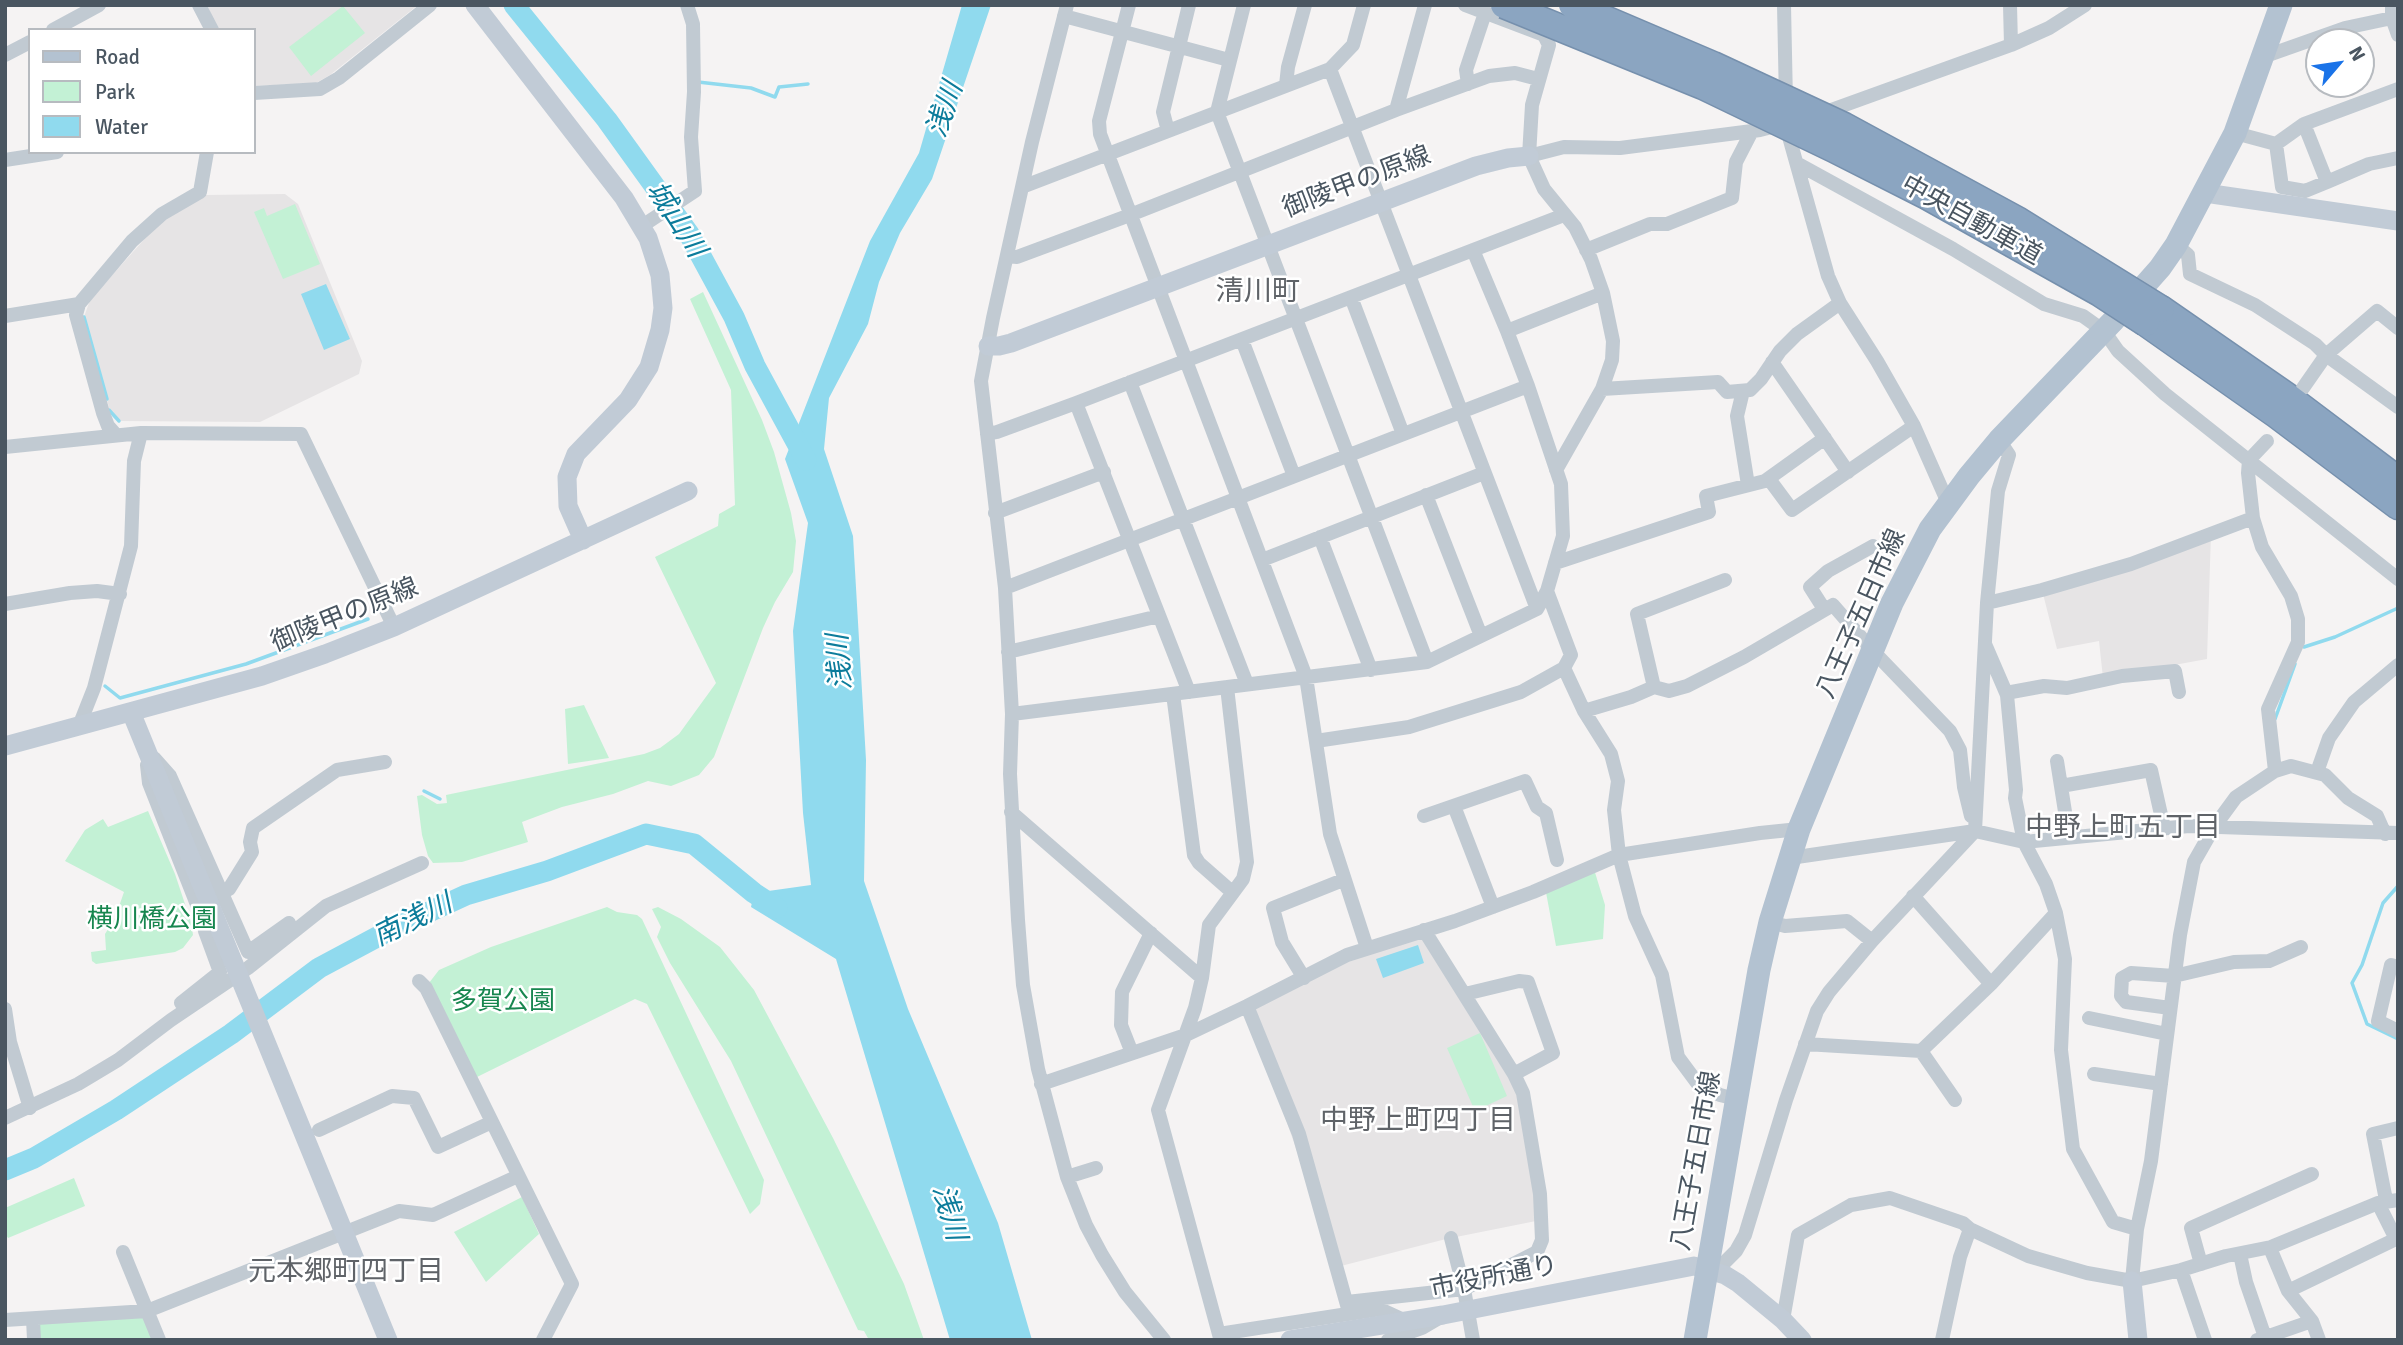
<!DOCTYPE html>
<html>
<head>
<meta charset="utf-8">
<style>
	body { margin:0 }
	#map { position:relative; width:2403px; height:1345px; overflow:hidden; background:#f5f3f3; font-family:Signika,sans-serif }
	canvas { display:block }
	.frame { position:absolute; inset:0; border:7px solid #4a5661; pointer-events:none }
	.legend { position:absolute; left:28px; top:28px; width:228px; height:126px; box-sizing:border-box; background:#fff; border:2px solid #b7bbc0; margin:0; padding:9px 12px; list-style:none; font-size:21px; color:#4a5661 }
	.legend li { display:flex; align-items:center; gap:14px; height:35px }
	.legend b { width:35px; border:2px solid #b7bbc0 }
	.north { position:absolute; left:2305px; top:28px; width:70px; height:70px; box-sizing:border-box; background:#fff; border:2px solid #b7bbc0; border-radius:50%; rotate:61deg; font-size:19px; font-weight:700; line-height:28px; text-align:center; color:#4a5661 }
	.north::after { content:''; display:block; margin:auto; width:24px; height:32px; background:#1a73e8; clip-path:polygon(50% 0,100% 100%,50% 72%,0 100%) }
</style>
</head>
<body>
<div id="map">
<canvas width="2403" height="1345"></canvas>
<div class="frame"></div>
<ul class="legend">
<li><b style="height:9px;background:#b3c2d1"></b>Road</li>
<li><b style="height:19px;background:#c3f1d5"></b>Park</li>
<li><b style="height:19px;background:#90daee"></b>Water</li>
</ul>
<div class="north">N</div>
</div>
<script>
const g = document.querySelector('canvas').getContext('2d');
g.lineJoin = 'round';
function fillPath(path, color) {
  g.fillStyle = color;
  g.fill(path, 'evenodd');
}
function shape(rows) {
  const path = new Path2D();
  for (const r of rows) {
    path.moveTo(r[0], r[1]);
    for (let i = 2; i < r.length; i += 2) path.lineTo(r[i], r[i + 1]);
  }
  return path;
}
function stroke(path, color, width, dash) {
  g.strokeStyle = color;
  g.lineWidth = width;
  g.lineCap = dash ? 'butt' : 'round';
  g.setLineDash(dash || []);
  g.stroke(path);
}
function write(font, color, halo, rows, align = 'center') {
  g.font = font + ' Signika,"Noto Sans JP",sans-serif';
  g.lineWidth = 5;
  g.setLineDash([]);
  g.textBaseline = 'middle';
  g.strokeStyle = halo;
  g.fillStyle = color;
  for (const [text, x, y, turn = 0] of rows) {
    g.save();
    g.translate(x, y);
    g.rotate((+turn || 0) * Math.PI / 180);
    g.textAlign = isNaN(turn) ? turn : align;
    if (halo) g.strokeText(text, 0, 0);
    g.fillText(text, 0, 0);
    g.restore();
  }
}
const education = shape([
	[207,5,418,5,330,75,316,83,254,86,254,30,218,30],
	[285,194,298,204,362,361,359,374,260,422,119,421,110,411,84,317,90,300,149,234,170,215,206,195],
	[2211,533,2207,659,2103,678,2099,641,2057,649,2042,590],
	[1424,930,1514,1074,1541,1220,1446,1239,1337,1267,1247,1007,1304,978]
]);
const green = shape([
	[343,6,365,33,311,76,289,47],
	[295,204,320,264,283,279,254,212,264,208,267,216],
	[703,292,762,420,774,452,791,513,796,541,793,572,775,602,763,628,714,757,699,775,671,786,648,781,613,794,562,807,522,822,528,842,462,862,433,863,428,856,422,835,417,796,422,795,437,804,447,803,446,795,644,754,660,748,679,734,716,683,655,557,718,526,719,514,735,505,731,390,690,299],
	[584,705,609,758,568,764,565,709],
	[148,811,175,874,191,922,193,935,183,948,175,952,96,964,92,961,91,952,106,950,105,934,115,918,124,892,65,861,85,830,103,819,108,827],
	[1593,866,1605,905,1603,939,1556,946,1545,887],
	[607,907,617,912,637,915,642,919,764,1180,760,1204,750,1214,647,1004,635,999,477,1077,429,983,439,970,491,947],
	[658,907,681,919,720,947,754,990,833,1138,872,1217,904,1284,924,1340,869,1340,864,1331,858,1330,731,1061,670,963,657,937,661,927,652,909],
	[1480,1033,1507,1096,1475,1111,1447,1048],
	[74,1178,85,1206,8,1238,5,1233,5,1208],
	[522,1197,539,1234,486,1282,454,1232],
	[146,1317,155,1340,39,1340,39,1323]
]);
const water = shape([
	[962,5,991,5,932,179,900,233,879,282,868,324,829,398,824,449,853,536,866,760,864,881,908,1009,998,1223,1032,1340,950,1340,836,959,751,907,754,893,811,885,803,813,793,631,808,523,785,459,870,241,919,153],
	[326,284,350,339,324,350,301,294],
	[1418,945,1424,963,1383,978,1376,959]
]);
const stream = shape([
	[698,82,751,88,775,97,779,87,808,84],
	[84,317,107,399],
	[109,410,119,421],
	[2304,647,2335,637,2398,608],
	[105,686,120,698,246,664,368,619],
	[2275,719,2295,664],
	[424,791,440,799],
	[2398,886,2383,903,2362,965,2352,983,2367,1024,2398,1039]
]);
const river = shape([
	[514,5,607,120,689,234,734,317,755,366,806,460],
	[5,1170,34,1158,116,1110,231,1034,319,968,392,929,466,895,547,871,646,834,694,844,754,893,777,908]
]);
const street = shape([
	[199,5,212,30],
	[1067,5,1032,142,993,318,981,381,1005,588,1012,714,1010,774,1018,920,1023,985,1038,1069,1067,1177,1086,1225,1102,1255,1125,1292,1164,1340],
	[1129,5,1099,121,1100,134,1306,677,1330,834,1367,948],
	[1244,5,1217,112,1427,662],
	[1784,5,1786,102],
	[2010,5,2011,45],
	[1064,16,1229,60],
	[2392,18,2398,35],
	[53,30,99,5],
	[5,55,30,42],
	[2263,57,2345,28,2392,18,2392,5],
	[1330,69,1537,609],
	[1468,84,1466,70,1485,13],
	[1286,85,1288,67,1305,5],
	[254,93,320,89,339,78,430,5],
	[1396,110,1489,76,1515,73,1538,79],
	[1820,114,2011,45,2049,28,2085,5],
	[2304,124,2327,182,2369,164,2398,158],
	[1786,126,1828,276,1840,303,1877,361,1914,426,1948,503],
	[1168,131,1163,112,1189,5],
	[2235,133,2276,144,2304,124,2398,89],
	[2276,144,2282,187,2305,191,2327,182],
	[1529,156,1564,147,1620,148,1760,130,1780,125],
	[5,160,57,152],
	[1798,164,1953,249,2044,304,2083,316,2104,331,2118,351,2165,394,2398,579],
	[1022,187,1330,69,1353,45,1364,5],
	[642,226,695,191,691,137,694,92,693,24,687,5],
	[2176,245,2188,255,2190,274,2255,305,2315,344,2326,355,2398,407],
	[1473,250,1507,331],
	[1586,250,1650,224,1667,224,1732,198,1736,162,1752,131],
	[1007,256,1017,257,1130,215,1396,110,1425,5],
	[1351,297,1403,434],
	[5,316,79,304],
	[1242,340,1294,476],
	[1772,362,1848,472],
	[1130,382,1247,684],
	[2303,388,2326,355,2377,311,2398,328],
	[1602,389,1718,382,1727,392,1750,390,1761,379,1780,351,1797,334,1840,303],
	[1743,391,1737,416,1748,485],
	[1076,403,1189,692],
	[987,434,997,432,1076,403,1564,215],
	[116,435,108,426,103,413,76,315,79,304,132,241,162,214,200,192,207,152],
	[5,447,141,433,301,434,394,627],
	[1556,470,1602,389,1612,360,1613,341,1603,293],
	[1769,479,1792,510,1914,426],
	[1426,495,1481,636],
	[995,513,1104,472],
	[1320,537,1371,670],
	[1262,560,1484,473],
	[1555,563,1709,512,1706,496,1765,481,1825,438],
	[1005,588,1528,386],
	[1547,591,1571,655,1564,668,1584,711,1611,754,1618,781,1614,810,1619,855,1635,916,1662,975,1678,1057,1698,1084,1720,1095,1736,1099],
	[1987,603,2042,590,2131,564,2253,518],
	[5,604,70,593,97,591,120,594],
	[1824,609,1810,587,1828,571,1873,546],
	[1985,644,2007,695,2016,790,2015,798,2024,842,2046,884,2056,913,2065,959,2061,1050,2073,1149,2113,1222,2137,1229],
	[1008,652,1159,616],
	[1654,687,1637,614,1725,580],
	[2006,693,2044,686,2067,688,2122,676,2175,671,2179,692],
	[1173,694,1194,855,1199,863,1232,892],
	[1584,711,1631,697,1654,687,1669,691,1687,686,1744,657,1833,605,1874,652,1950,731,1960,750,1964,787,1971,816],
	[1012,714,1427,662,1537,609,1547,591,1563,536,1561,484,1528,386,1507,331,1603,293,1591,259,1575,227,1544,189,1529,156,1532,105,1549,45,1544,35,1465,5],
	[79,726,94,688,131,546,134,461,141,433],
	[1316,741,1409,727,1521,692,1564,668],
	[154,758,170,776,248,952,289,923],
	[2057,761,2069,837],
	[147,765,149,783,205,925,205,931,220,972,181,1003],
	[2275,771,2291,766,2325,775,2348,798,2377,816,2385,834],
	[2317,772,2329,738,2354,702,2398,665],
	[2061,786,2151,770,2164,828],
	[1454,806,1493,907],
	[1011,812,1202,978],
	[1424,816,1525,781,1537,807,1546,813,1557,860],
	[1790,858,1975,831,2024,842,2189,826,2398,833],
	[221,893,229,889,252,852,250,842,253,828,337,770,385,762],
	[1913,896,1991,984],
	[1770,922,1785,926,1847,921,1872,941],
	[2398,967,2391,965,2378,1021,2398,1031],
	[1304,978,1282,942,1273,908,1343,880],
	[419,981,426,988,572,1284,543,1340],
	[1465,994,1519,981,1528,982,1553,1053,1514,1074],
	[1247,1006,1299,1134,1349,1312],
	[2170,1008,2126,1002,2121,996,2122,978,2131,973,2174,976,2234,962,2269,961,2301,947],
	[5,1009,10,1042,30,1108],
	[2089,1018,2167,1034],
	[1805,1044,1921,1051,1955,1100],
	[1921,1051,1991,984,2056,913],
	[1132,1053,1121,1025,1122,992,1151,933],
	[2094,1074,2161,1084],
	[1041,1084,1186,1035,1247,1006,1347,955,1455,921,1533,892,1619,855,1760,833,1799,829],
	[5,1118,78,1084,118,1060,171,1020,248,968,326,906,422,863],
	[319,1130,392,1096,414,1098,438,1147,492,1122],
	[1067,1177,1096,1168],
	[2386,1200,2373,1134,2398,1128],
	[1451,1238,1464,1289,1473,1340],
	[2270,1248,2288,1291,2312,1321,2319,1340],
	[123,1252,159,1340],
	[2240,1254,2246,1282,2265,1337],
	[2201,1264,2191,1228,2312,1174],
	[1707,1269,1725,1262,1736,1251,1745,1235,1786,1100,1817,1011,1829,992,1872,941,1975,831,1987,603,1998,491,2009,455,1999,440],
	[2181,1270,2205,1340],
	[2132,1281,2137,1229,2151,1161,2180,935,2194,862,2214,827,2236,797,2275,771,2268,709,2298,642,2298,619,2291,596,2262,547,2253,518,2248,473,2249,460,2267,441],
	[2288,1291,2396,1239,2378,1203],
	[1347,1302,1464,1289,1537,1252,1542,1240,1540,1194,1523,1093,1514,1074,1424,930],
	[33,1319,34,1340],
	[5,1320,147,1311,399,1211,433,1215,518,1176],
	[1783,1320,1798,1235,1851,1205,1890,1198,1963,1223,1970,1229,2028,1256,2087,1273,2132,1281,2181,1270,2226,1256,2271,1247,2378,1203,2398,1200],
	[1219,1334,1380,1309,1406,1321],
	[1220,1338,1158,1110,1195,1008,1202,978,1209,925,1243,879,1247,862,1227,687],
	[1388,1340,1422,1328,1439,1318],
	[1942,1340,1960,1257,1970,1229],
	[2257,1340,2312,1321]
]);
const secondary = shape([
	[475,5,624,198,648,238,660,275,663,308,660,330,649,367,628,400,576,454,567,477,568,506,583,540],
	[2205,193,2398,221],
	[988,346,999,346,1011,343,1476,166,1508,158,1529,156],
	[131,712,388,1340],
	[5,746,262,676,325,654,394,627,688,491],
	[2132,1281,2138,1340],
	[1290,1340,1443,1315,1694,1266,1725,1275,1738,1283,1783,1320,1802,1340]
]);
const primary = shape([
	[1695,1340,1759,970,1770,922,1799,829,1892,603,1930,529,1969,476,1999,440,2114,320,2160,268,2176,245,2235,133,2281,5]
]);
const highway = shape([
	[2161,309,2288,397,2398,480],
	[2146,323,2277,415,2398,506]
]);
const highwayBridge = shape([
	[1504,5,1703,86,1834,149,1927,196,2100,293,2146,323],
	[1572,5,1713,65,1844,126,2019,221,2161,309]
]);
const streetNames = [
	["御陵甲の原線",1357,183,-21],
	["中央自動車道",1971,221,29],
	["八王子五日市線",1862,614,-66],
	["御陵甲の原線",345,616,-22],
	["八王子五日市線",1697,1161,-80],
	["市役所通り",1494,1278,-11]
];
const parkNames = [
	["横川橋公園",152,920],
	["多賀公園",503,1002]
];
const waterNames = [
	["浅川",946,110,-71],
	["城山川",675,220,57],
	["浅川",841,662,-94],
	["南浅川",413,921,-26],
	["浅川",948,1213,74]
];
const neighbourhoodNames = [
	["清川町",1258,293],
	["中野上町五丁目",2123,829],
	["中野上町四丁目",1418,1122],
	["元本郷町四丁目",346,1273]
];
fillPath(education, '#e6e4e5');
fillPath(green, '#c3f1d5');
fillPath(water, '#90daee');
stroke(stream, '#90daee', 3.5);
stroke(river, '#90daee', 21);
stroke(highway, '#7690ad', 29);
stroke(street, '#c1cad2', 14);
stroke(secondary, '#c1cbd6', 19);
stroke(primary, '#b3c2d1', 23);
stroke(highway, '#8ba5c1', 26);
stroke(highwayBridge, '#7690ad', 29, []);
stroke(highwayBridge, '#8ba5c1', 26);
write('26px', '#4a5661', '#fff', streetNames);
write('26px', '#17864f', '#fff', parkNames);
write('italic 28px', '#0c7c9b', '#fff', waterNames);
write('28px', '#5f6368', '#fff', neighbourhoodNames);
</script>
</body>
</html>
